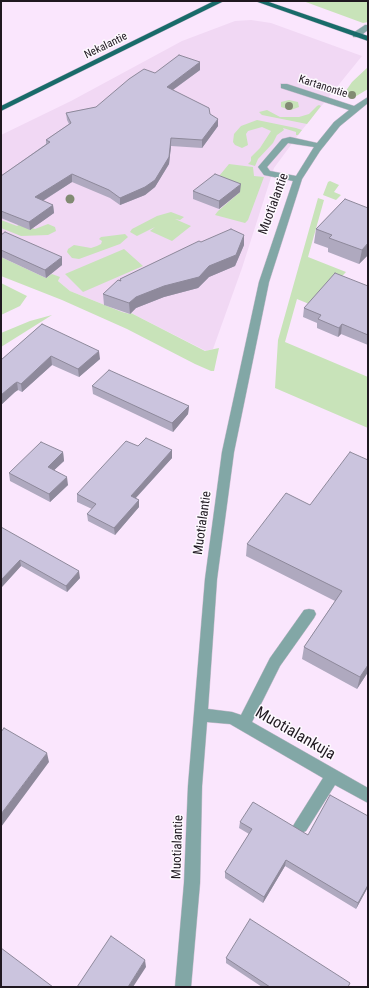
<!DOCTYPE html>
<html>
<head>
<meta charset="utf-8">
<style>
	body { margin:0 }
	#map { position:relative; width:369px; height:988px; overflow:hidden; background:#fae6fd; font-family:"Roboto Condensed",sans-serif }
	canvas { display:block }
	.frame { position:absolute; inset:0; border:2px solid #1f1820; pointer-events:none }
</style>
</head>
<body>
<div id="map">
<canvas width="369" height="988"></canvas>
<div class="frame"></div>
</div>
<script>
const g = document.querySelector('canvas').getContext('2d');
g.lineJoin = 'round';
function fillPath(path, color) {
  g.fillStyle = color;
  g.fill(path, 'evenodd');
}
function shape(rows) {
  const path = new Path2D();
  for (const r of rows) {
    path.moveTo(r[0], r[1]);
    for (let i = 2; i < r.length; i += 2) path.lineTo(r[i], r[i + 1]);
  }
  return path;
}
function stroke(path, color, width, dash) {
  g.strokeStyle = color;
  g.lineWidth = width;
  g.lineCap = dash ? 'butt' : 'round';
  g.setLineDash(dash || []);
  g.stroke(path);
}
function write(font, color, halo, rows, align = 'center') {
  g.font = font + ' "Roboto Condensed",sans-serif';
  g.lineWidth = 3;
  g.setLineDash([]);
  g.textBaseline = 'middle';
  g.strokeStyle = halo;
  g.fillStyle = color;
  for (const [text, x, y, turn = 0] of rows) {
    g.save();
    g.translate(x, y);
    g.rotate((+turn || 0) * Math.PI / 180);
    g.textAlign = isNaN(turn) ? turn : align;
    if (halo) g.strokeText(text, 0, 0);
    g.fillText(text, 0, 0);
    g.restore();
  }
}
const built = shape([
	[251,20,271,23,362,56,302,130,274,168,242,268,213,349,206,351,131,313,130,314,122,312,70,291,58,281,59,278,46,278,1,257,1,135,71,101,182,41,235,21]
]);
const green = shape([
	[303,1,368,1,368,22,363,23],
	[368,67,368,89,353,98,345,96,345,92,352,82],
	[289,100,298,102,299,107,291,110,281,107,281,102],
	[319,105,321,106,307,124,262,115,259,112,267,110,280,117,299,117,309,114,317,106],
	[257,120,296,128,302,130,298,135,296,135,296,132,283,128,284,130,277,135,273,143,258,159,255,166,248,164,251,161,251,157,260,148,271,131,262,127,248,131,246,134,248,145,242,148,235,145,233,142,234,134,241,126],
	[229,164,253,167,254,176,264,177,248,220,245,223,215,215,218,211,240,192,215,181],
	[330,181,339,185,334,192,341,195,336,200,323,195,328,182],
	[318,198,324,200,308,257,346,272,314,306,297,299,285,342,368,377,368,428,275,388,278,340],
	[171,212,184,217,180,220,175,219,191,226,172,241,150,231,155,227,137,236,130,232,132,229,157,216],
	[1,220,17,226,20,224,35,229,48,224,55,227,56,231,48,235,21,236,1,228],
	[125,234,128,237,120,244,79,259,72,258,67,252,68,249,74,245,91,248,97,246,101,244,102,241,99,239,101,237],
	[124,249,143,266,83,292,65,274],
	[1,257,46,278,52,274,60,277,58,281,70,291,122,312,130,314,131,313,205,351,219,348,214,371,211,371,195,364,127,329,62,300,1,276],
	[1,283,27,296,20,306,1,315],
	[52,315,1,347,1,333,30,321]
]);
const minor = shape([
	[365,25,368,25,368,30,359,37,353,37,353,33,365,25],
	[281,84,287,84,354,106,368,97,368,103,340,126,320,151,302,179,269,282,234,452,217,579,208,709,232,712,241,715,270,658,304,610,309,609,314,610,316,614,314,618,280,666,252,722,368,788,368,803,335,785,306,831,301,833,296,831,293,826,296,821,323,778,230,724,207,722,202,786,200,883,191,987,175,987,184,883,188,786,205,579,222,452,259,282,293,181,264,175,258,167,282,139,290,137,317,143,334,122,349,110,281,88,281,84],
	[288,143,314,147,296,176,270,171,267,167,288,143]
]);
const major = shape([
	[214,1,224,1,1,111,1,106,214,1],
	[255,1,266,1,368,36,368,41,255,1]
]);
const trees = [
	[352,95,4],
	[289,106,4],
	[70,199,4.5]
];
const wall = shape([
	[200,70,173,90,210,114,218,126,202,148,171,146,169,164,155,187,145,195,120,205,110,198,72,182,43,201,53,205,54,213,30,230,1,218,1,176,46,144,46,140,69,124,67,120,66,113,96,107,155,73],
	[193,191,240,192,219,209,193,199],
	[345,199,368,255,359,264,328,252,328,248,314,243,316,229],
	[1,235,62,265,46,278,1,257],
	[244,235,244,245,235,266,209,277,198,288,164,297,136,308,130,314,104,305,103,294,120,280,120,279,201,242],
	[368,286,368,345,341,334,338,337,317,328,317,323,303,317,304,308],
	[42,324,100,359,79,377,52,365,22,392,18,390,15,392,1,405,1,360],
	[92,386,189,406,188,414,173,432,93,394],
	[138,446,172,450,172,458,136,498,139,500,139,507,115,535,88,521,87,514,92,509,77,502,77,494],
	[63,452,64,461,54,470,68,485,50,502,10,481,9,473],
	[368,460,368,672,357,689,302,659,304,647,335,601,246,556,247,544,310,505],
	[1,527,80,578,67,592,21,566,1,588],
	[240,822,368,887,356,909,285,866,263,903,225,878,225,872,249,834,239,828],
	[226,958,349,987,262,987,226,963]
]);
const shadedWall = shape([
	[200,62,200,70,167,94,167,87],
	[218,119,218,126,202,148,202,140],
	[171,138,171,146,169,164,155,187,145,195,120,205,120,198],
	[72,174,72,182,36,205,35,197],
	[241,184,240,192,219,209,219,201],
	[53,205,54,213,30,230,29,222],
	[244,235,244,245,235,266,209,277,198,288,164,297,136,308,130,314,129,303,136,297,209,266],
	[368,243,368,255,359,264,362,250],
	[62,257,62,265,46,278,45,270],
	[342,324,341,334,338,337,339,328],
	[99,351,100,359,79,377,78,369],
	[51,356,52,365,22,392,21,384],
	[17,382,18,390,15,392,1,405,1,395,14,384],
	[189,406,188,414,173,432,172,423],
	[172,450,172,458,131,503,131,496],
	[63,452,64,461,49,475,48,467],
	[67,477,68,485,50,502,49,494],
	[139,500,139,507,115,535,114,528],
	[20,560,21,566,1,588,1,580],
	[79,571,80,578,67,592,66,586],
	[368,665,368,672,357,689,360,677],
	[47,753,49,762,1,827,1,814],
	[286,860,285,866,263,903,264,897],
	[368,885,368,887,356,909,358,903],
	[145,960,146,967,133,987,128,987]
]);
const building = shape([
	[179,55,200,62,167,87,209,108,210,114,218,119,202,140,171,138,169,157,155,180,145,187,120,198,109,190,72,174,35,197,53,205,29,222,1,211,1,176,50,142,46,140,71,123,66,113,96,107,129,79,144,69,155,73,179,55],
	[215,174,241,184,219,201,193,191,215,174],
	[345,199,368,208,368,243,362,250,329,238,332,235,316,229,345,199],
	[231,229,244,235,236,255,209,266,199,277,164,286,136,297,129,303,103,294,118,280,121,281,120,279,199,241,201,242,231,229],
	[5,232,62,257,45,270,1,250,1,235,5,232],
	[335,273,368,286,368,335,342,324,339,328,318,319,321,315,304,308,335,273],
	[42,324,99,351,78,369,51,356,21,384,17,382,14,384,1,395,1,360,42,324],
	[109,370,189,406,172,423,92,386,109,370],
	[146,438,172,450,131,496,139,500,114,528,87,514,96,504,77,494,126,441,138,446,146,438],
	[41,442,63,452,48,467,67,477,49,494,9,473,41,442],
	[350,452,368,460,368,665,360,677,304,647,342,591,247,544,286,493,310,505,350,452],
	[1,527,79,571,66,586,20,560,1,580,1,527],
	[4,728,47,753,1,814,1,732,4,728],
	[330,795,368,816,368,885,358,903,286,860,264,897,225,872,252,829,240,822,253,802,308,835,330,795],
	[250,919,350,983,348,987,270,987,226,958,250,919],
	[111,936,145,960,128,987,77,987,111,936],
	[1,948,53,987,1,987,1,948]
]);
const farStreetnames = [
	["Nekalantie",106,46,-26],
	["Kartanontie",323,87,18]
];
const streetNames = [
	["Muotialantie",274,204,-70],
	["Muotialantie",203,523,-82],
	["Muotialantie",178,847,-88]
];
const nearStreetnames = [
	["Muotialankuja",295,734,30]
];
fillPath(built, '#f1d8f4');
fillPath(green, '#c8e3b9');
stroke(minor, '#d3c1d5', 1);
stroke(major, '#d3c1d5', 1);
fillPath(minor, '#82a7a6');
fillPath(major, '#186b6a');
g.fillStyle = '#828b73';
for (const [x, y, r] of trees) {
  g.beginPath();
  g.arc(x, y, r, 0, 2 * Math.PI);
  g.fill();
}
fillPath(wall, '#afa9bf');
fillPath(shadedWall, '#8e899b');
fillPath(building, '#cbc4de');
stroke(building, '#8e899b', 1);
write('11px', '#1f1820', '#fdf9fe', farStreetnames);
write('13px', '#1f1820', '#fdf9fe', streetNames);
write('16px', '#1f1820', '#fdf9fe', nearStreetnames);
</script>
</body>
</html>
